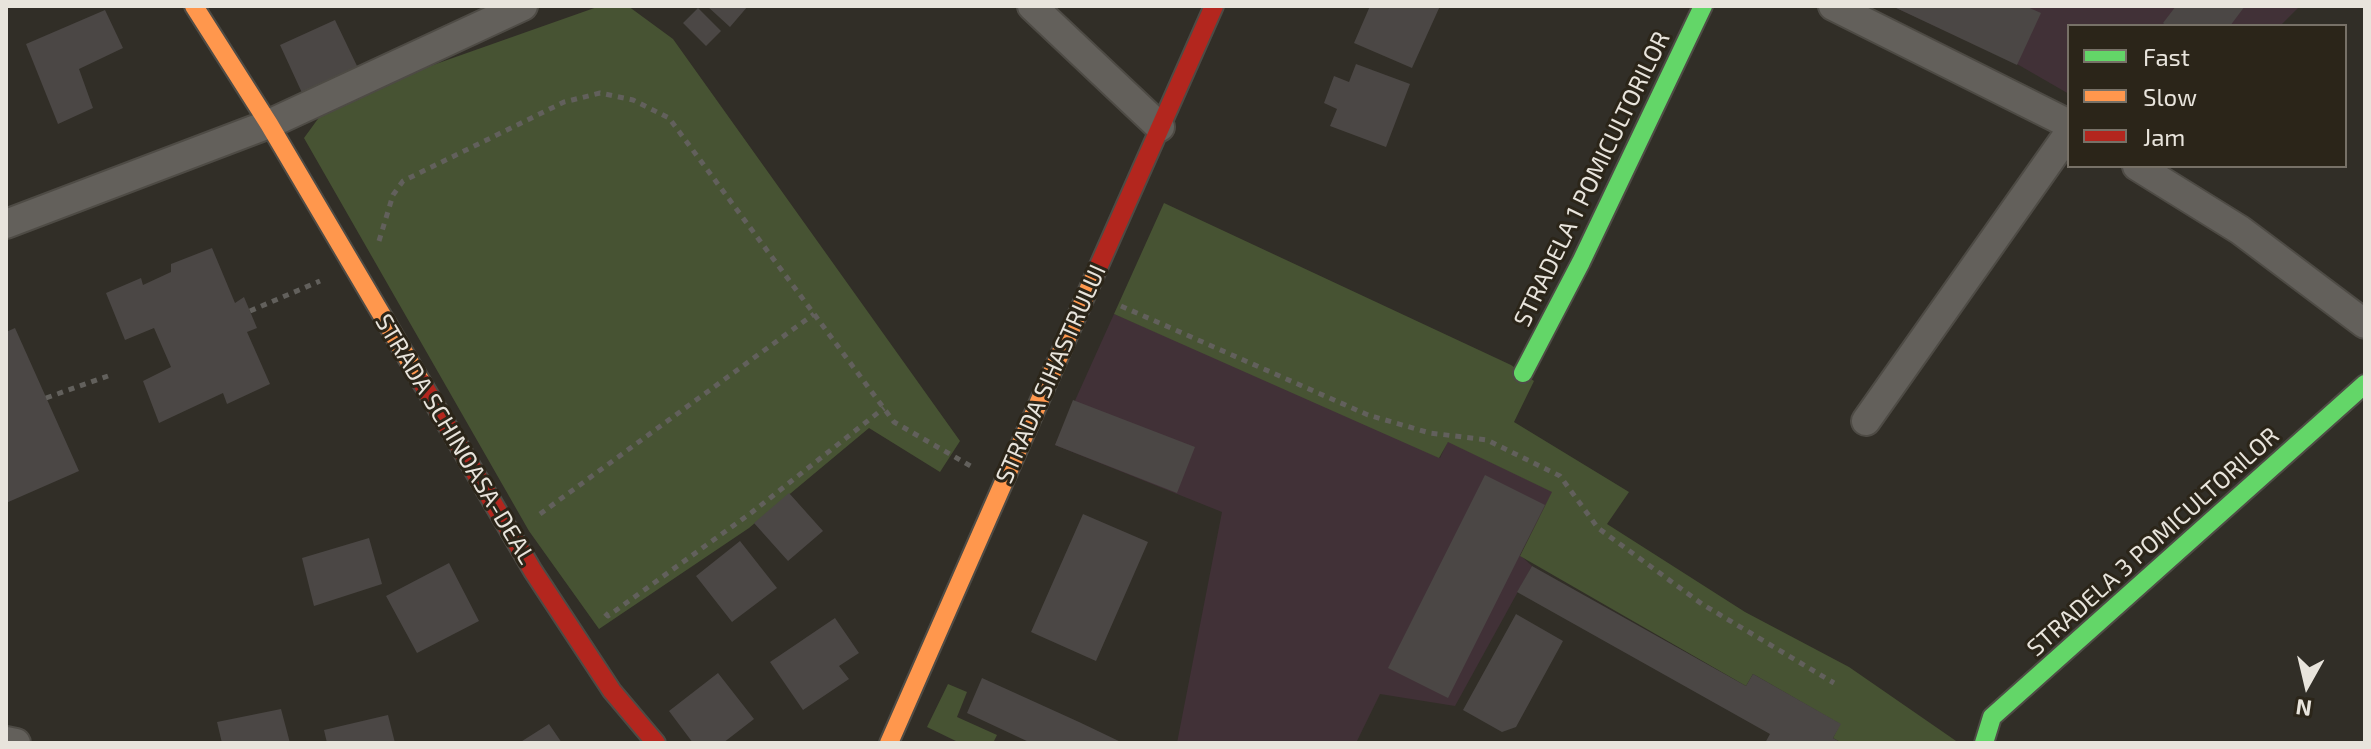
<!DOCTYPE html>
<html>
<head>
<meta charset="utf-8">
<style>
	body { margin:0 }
	#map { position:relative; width:2371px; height:749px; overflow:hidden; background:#312e27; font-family:"Exo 2",sans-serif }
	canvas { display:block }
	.frame { position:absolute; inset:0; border:8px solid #e8e4dc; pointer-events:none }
	.legend { position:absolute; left:2067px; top:24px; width:280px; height:144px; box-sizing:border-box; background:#2b2519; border:2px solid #777167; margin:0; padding:10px 14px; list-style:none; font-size:24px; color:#e8e4dc }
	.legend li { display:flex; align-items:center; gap:16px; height:40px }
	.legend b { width:40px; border:2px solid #777167 }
	.north { position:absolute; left:2267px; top:645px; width:80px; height:80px; -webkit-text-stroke:6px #2b2519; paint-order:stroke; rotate:188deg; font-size:22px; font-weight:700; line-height:32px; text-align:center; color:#e8e4dc }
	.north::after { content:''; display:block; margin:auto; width:28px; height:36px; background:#e8e4dc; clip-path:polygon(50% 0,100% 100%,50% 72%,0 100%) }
</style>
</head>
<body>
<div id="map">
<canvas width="2371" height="749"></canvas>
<div class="frame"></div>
<ul class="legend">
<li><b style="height:10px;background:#63d668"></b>Fast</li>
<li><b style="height:10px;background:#ff974d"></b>Slow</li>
<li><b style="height:10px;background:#b3261e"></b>Jam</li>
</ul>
<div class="north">N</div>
</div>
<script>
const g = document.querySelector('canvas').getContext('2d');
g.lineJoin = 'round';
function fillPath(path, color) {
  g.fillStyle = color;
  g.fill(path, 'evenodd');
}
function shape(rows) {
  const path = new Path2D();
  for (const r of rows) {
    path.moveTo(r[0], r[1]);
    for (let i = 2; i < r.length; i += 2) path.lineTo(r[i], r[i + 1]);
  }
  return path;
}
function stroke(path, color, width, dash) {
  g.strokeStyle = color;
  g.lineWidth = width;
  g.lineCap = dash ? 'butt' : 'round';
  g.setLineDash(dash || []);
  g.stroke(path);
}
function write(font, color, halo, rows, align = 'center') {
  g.font = font + ' "Exo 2",sans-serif';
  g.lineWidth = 6;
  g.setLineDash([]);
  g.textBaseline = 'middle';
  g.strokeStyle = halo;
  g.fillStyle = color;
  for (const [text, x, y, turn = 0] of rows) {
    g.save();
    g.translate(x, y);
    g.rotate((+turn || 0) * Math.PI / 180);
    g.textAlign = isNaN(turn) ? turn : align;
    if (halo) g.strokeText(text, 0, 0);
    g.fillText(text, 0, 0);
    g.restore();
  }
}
const industrial = shape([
	[1892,6,2300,6,2280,26,2069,26,2069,94,2017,64],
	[1114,314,1319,401,1440,458,1448,441,1553,492,1520,555,1532,566,1455,706,1380,694,1356,743,1177,743,1222,512,1055,445]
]);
const green = shape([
	[600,6,628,6,673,39,960,441,940,472,869,428,749,528,599,629,529,531,304,138,331,101],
	[1164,203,1511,365,1534,381,1514,422,1629,492,1607,524,1745,612,1849,667,1959,743,1842,743,1833,738,1840,724,1753,674,1746,686,1520,556,1552,492,1448,442,1439,458,1114,314],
	[948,684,967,692,957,717,997,735,993,743,960,743,927,727]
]);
const building = shape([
	[707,6,748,6,730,27],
	[1370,6,1440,6,1412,68,1354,43],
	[1892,6,2025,6,2041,13,2017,65],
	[2176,6,2245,6,2230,26,2167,26,2163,23],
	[698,8,721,31,706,46,683,23],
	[105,10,123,48,79,69,93,108,58,124,26,44],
	[335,20,358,68,303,95,280,45],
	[1356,64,1410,84,1386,147,1330,126,1337,109,1324,103,1334,76,1349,82],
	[212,248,235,303,244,297,257,328,247,332,270,384,227,404,223,393,159,423,143,381,171,367,154,328,125,340,106,293,141,278,143,285,171,272,171,264],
	[15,328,79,471,6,503,6,332],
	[1073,400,1195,447,1177,493,1055,445],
	[1485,475,1545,505,1448,698,1388,668],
	[789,493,823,531,788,561,754,523],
	[1083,514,1148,542,1096,661,1031,632],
	[369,538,382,584,314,606,302,558],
	[740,541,777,588,732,622,696,576],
	[449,563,479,621,417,653,386,596],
	[1532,566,1746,686,1753,674,1841,724,1833,738,1842,743,1765,743,1770,734,1517,592],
	[1516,614,1563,641,1516,727,1502,732,1463,710],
	[835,618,859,653,839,666,849,679,803,710,770,662],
	[718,673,754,719,723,743,693,743,669,711],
	[982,678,1079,722,1123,743,1031,743,967,713],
	[281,709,290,743,222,743,217,722],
	[388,715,395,743,327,743,324,730],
	[549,724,562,743,519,743]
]);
const path = shape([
	[379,241,393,195,403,181,564,102,600,93,633,100,669,118,894,422,974,468],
	[1121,306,1368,415,1430,433,1487,440,1560,476,1598,528,1702,604,1834,683],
	[250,311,320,281],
	[46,398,108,376],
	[540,514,814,314],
	[605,613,608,616,751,513,884,408]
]);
const street = shape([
	[1032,6,1160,127],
	[1833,6,2069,124],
	[2137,166,2240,230,2365,324],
	[6,224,269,124,523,6],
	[1866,421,2069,133],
	[6,741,16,743]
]);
const fast = shape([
	[1523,373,1581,262,1703,6],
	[1984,743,1992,717,2365,384]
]);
const slow = shape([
	[194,6,269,124,422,383],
	[889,743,1097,270]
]);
const jam = shape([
	[1097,270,1214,6],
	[422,383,533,571,612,691,656,743]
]);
const streetNames = [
	["STRADELA 1 POMICULTORILOR",1592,179,-64],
	["STRADA SIHASTRULUI",1051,374,-66],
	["STRADA SCHINOASA-DEAL",455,439,59],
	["STRADELA 3 POMICULTORILOR",2153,542,-42]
];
fillPath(industrial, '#413137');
fillPath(green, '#475333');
fillPath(building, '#4b4745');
stroke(street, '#4e4b45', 32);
stroke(fast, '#4e4b45', 22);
stroke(slow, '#4e4b45', 22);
stroke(jam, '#4e4b45', 22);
stroke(path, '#62605c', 5, [6, 6]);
stroke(street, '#63605b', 28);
stroke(fast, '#63d668', 18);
stroke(slow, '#ff974d', 18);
stroke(jam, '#b3261e', 18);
write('24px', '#e8e4dc', '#2b2519', streetNames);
</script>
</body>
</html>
